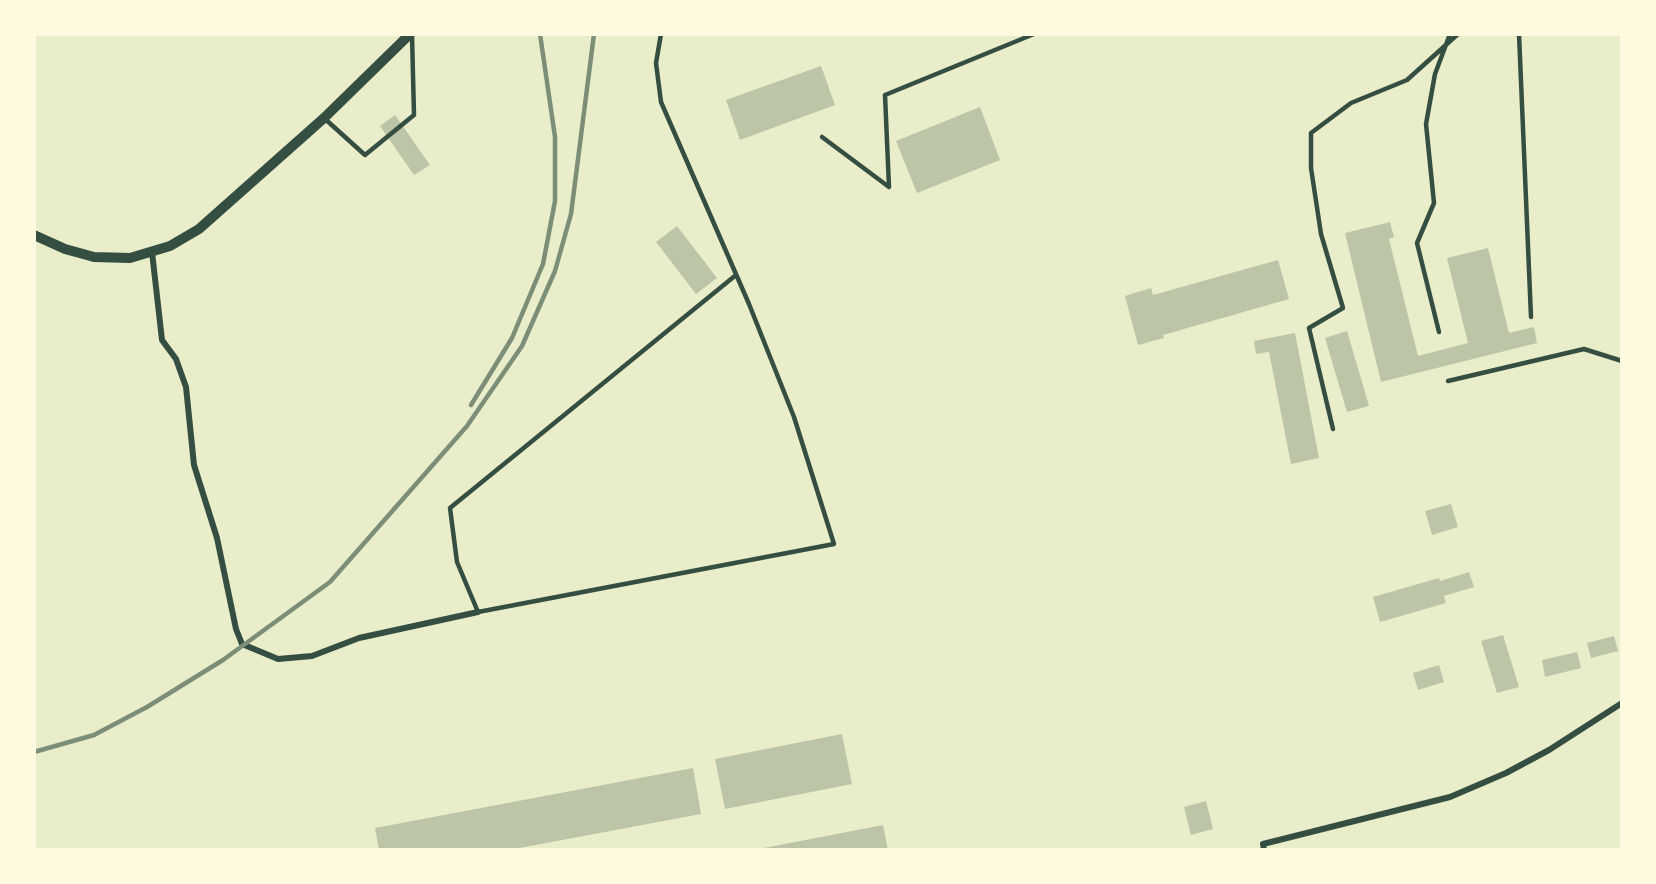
<!DOCTYPE html>
<html>
<head>
<meta charset="utf-8">
<style>
	body { margin:0 }
	#map { position:relative; width:1656px; height:884px; overflow:hidden; background:#e9edc9; font-family:"Work Sans",sans-serif }
	canvas { display:block }
	.frame { position:absolute; inset:0; border:36px solid #fefae0; pointer-events:none }
</style>
</head>
<body>
<div id="map">
<canvas width="1656" height="884"></canvas>
<div class="frame"></div>
</div>
<script>
const g = document.querySelector('canvas').getContext('2d');
g.lineJoin = 'round';
function fillPath(path, color) {
  g.fillStyle = color;
  g.fill(path, 'evenodd');
}
function shape(rows) {
  const path = new Path2D();
  for (const r of rows) {
    path.moveTo(r[0], r[1]);
    for (let i = 2; i < r.length; i += 2) path.lineTo(r[i], r[i + 1]);
  }
  return path;
}
function stroke(path, color, width, dash) {
  g.strokeStyle = color;
  g.lineWidth = width;
  g.lineCap = dash ? 'butt' : 'round';
  g.setLineDash(dash || []);
  g.stroke(path);
}
const building = shape([
	[821,66,835,105,740,140,726,100],
	[980,107,1000,160,917,193,896,141],
	[395,115,430,165,414,175,380,126],
	[1390,222,1394,237,1389,239,1418,356,1468,343,1447,258,1488,248,1509,333,1534,327,1537,343,1381,382,1345,233],
	[677,226,717,278,696,294,656,242],
	[1278,260,1289,299,1163,335,1164,338,1138,345,1125,296,1151,288,1153,295],
	[1347,331,1369,406,1347,412,1325,338],
	[1295,333,1319,458,1291,464,1269,352,1256,354,1254,341],
	[1451,504,1458,527,1432,535,1425,511],
	[1469,572,1474,587,1444,596,1446,603,1380,622,1373,597,1439,578,1440,581],
	[1503,635,1519,687,1497,693,1481,641],
	[1614,636,1618,651,1591,658,1587,643],
	[1577,652,1581,668,1545,677,1542,660],
	[1439,665,1444,682,1418,690,1413,673],
	[842,734,852,784,725,809,715,759],
	[693,768,701,814,509,850,379,850,375,828],
	[1206,801,1213,829,1191,835,1184,807],
	[883,825,888,850,764,850,764,848]
]);
const service = shape([
	[661,34,656,63,661,102,749,304,794,417,834,544,478,612,457,562,450,508,736,275],
	[1519,34,1531,317],
	[324,118,365,155,414,115,412,35],
	[822,137,889,187,885,95,1034,34],
	[1439,332,1417,243,1434,203,1426,124,1435,74,1450,34],
	[1448,381,1584,349,1622,361],
	[1333,429,1309,328,1343,308,1321,234,1311,168,1311,133,1351,103,1407,80,1458,34]
]);
const minor = shape([
	[152,252,162,340,176,359,186,387,194,465,217,538,236,629,242,644,278,659,312,656,359,638,478,612],
	[1264,850,1263,844,1450,797,1506,773,1549,750,1622,703]
]);
const tertiary = shape([
	[34,235,65,249,94,257,130,258,170,246,199,229,324,118,410,34]
]);
const rail = shape([
	[471,405,512,338,543,264,555,201,555,137,540,34],
	[34,752,94,735,147,707,223,660,330,582,467,426,522,346,555,271,571,214,594,34]
]);
fillPath(building, '#bcc5a7');
stroke(service, '#344e41', 4.5);
stroke(minor, '#344e41', 6);
stroke(tertiary, '#344e41', 10);
stroke(rail, '#7c8e77', 4.5);
</script>
</body>
</html>
